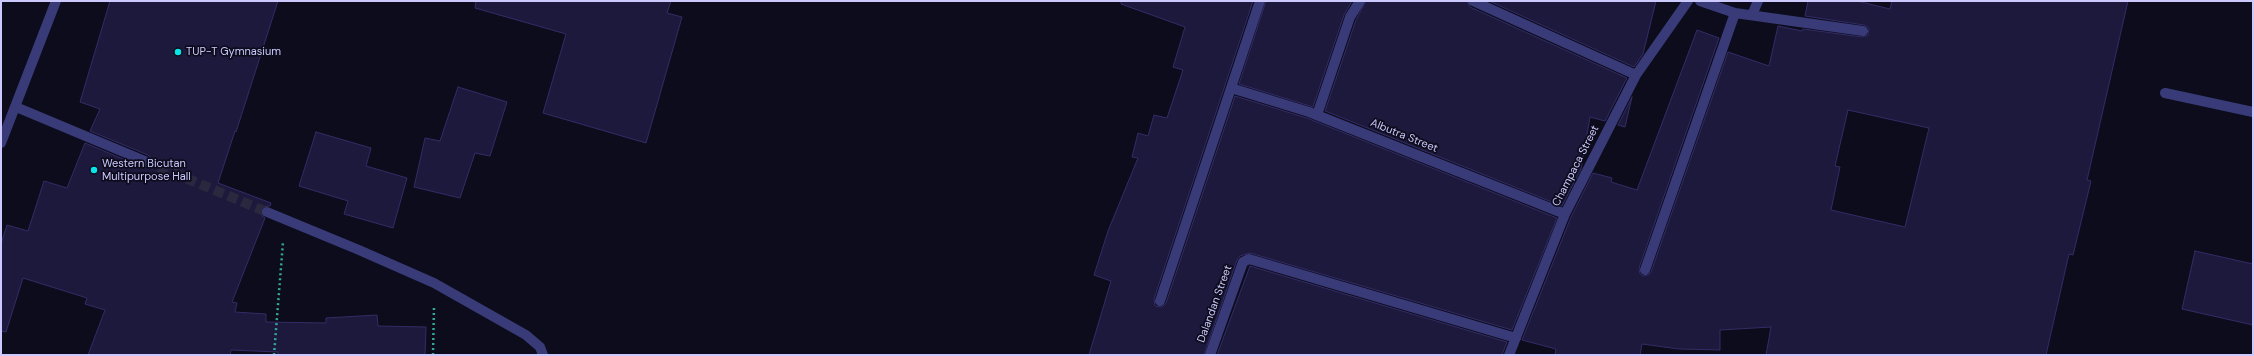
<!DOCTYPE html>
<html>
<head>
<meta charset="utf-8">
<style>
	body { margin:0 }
	#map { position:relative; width:2254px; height:356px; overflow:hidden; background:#0d0c1c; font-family:"DM Sans",sans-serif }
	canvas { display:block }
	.frame { position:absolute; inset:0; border:2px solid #cbc9fd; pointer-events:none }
</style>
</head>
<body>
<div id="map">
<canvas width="2254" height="356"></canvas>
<div class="frame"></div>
</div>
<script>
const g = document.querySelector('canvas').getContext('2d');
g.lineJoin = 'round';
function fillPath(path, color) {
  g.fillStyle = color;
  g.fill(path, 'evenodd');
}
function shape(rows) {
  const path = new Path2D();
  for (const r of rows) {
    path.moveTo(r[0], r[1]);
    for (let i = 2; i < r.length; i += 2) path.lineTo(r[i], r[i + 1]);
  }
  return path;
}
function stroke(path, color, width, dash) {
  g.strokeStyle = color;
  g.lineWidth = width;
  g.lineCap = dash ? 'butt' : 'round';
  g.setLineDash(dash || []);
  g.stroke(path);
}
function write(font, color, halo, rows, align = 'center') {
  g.font = font + ' "DM Sans",sans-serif';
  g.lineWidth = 3.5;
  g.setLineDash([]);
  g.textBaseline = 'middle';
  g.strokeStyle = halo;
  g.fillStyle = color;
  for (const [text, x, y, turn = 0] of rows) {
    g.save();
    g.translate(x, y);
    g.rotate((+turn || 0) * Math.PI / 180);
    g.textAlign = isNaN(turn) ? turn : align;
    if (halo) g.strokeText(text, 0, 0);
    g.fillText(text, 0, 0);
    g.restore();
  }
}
const building = shape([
	[110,1,278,1,236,132,235,131,218,183,271,203,270,206,263,207,261,210,262,216,265,218,232,302,237,303,235,312,266,314,266,322,326,323,326,318,377,315,378,326,426,327,425,355,278,355,278,352,231,350,230,355,88,355,105,310,85,304,87,298,23,278,6,332,1,331,1,244,7,225,28,231,44,181,67,188,85,143,142,167,149,166,151,163,150,157,148,155,90,131,100,109,80,102,110,1],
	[476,1,671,1,667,13,682,17,646,143,543,113,566,34,475,8,476,1],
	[1121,1,1253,1,1154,299,1155,306,1162,307,1166,303,1235,96,1307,118,1557,218,1512,330,1250,253,1240,256,1237,260,1204,355,1089,355,1111,281,1094,275,1108,231,1138,158,1132,157,1138,133,1148,136,1154,115,1167,118,1183,70,1173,67,1185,27,1121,4,1121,1],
	[1266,1,1352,1,1344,15,1313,107,1239,84,1266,1],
	[1366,1,1467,1,1470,7,1627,78,1605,121,1590,117,1581,169,1562,206,1325,111,1356,20,1366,1],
	[1489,1,1656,1,1643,54,1634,67,1489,1],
	[1808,1,1857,1,1890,9,1892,1,2128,1,2087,180,2091,181,2073,255,2069,254,2046,355,1766,355,1771,327,1720,330,1720,350,1679,349,1642,344,1640,355,1555,355,1556,349,1522,340,1571,217,1593,173,1612,178,1611,182,1637,190,1697,30,1719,38,1639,268,1640,274,1643,276,1649,275,1651,272,1728,52,1769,66,1778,26,1802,31,1803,29,1862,37,1868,35,1869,28,1864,25,1805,16,1808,1],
	[1848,110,1929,128,1905,227,1831,210,1840,167,1835,166,1848,110],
	[458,87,507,102,490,156,475,153,460,198,414,187,425,138,440,141,458,87],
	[1632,97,1625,127,1618,125,1632,97],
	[316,132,371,148,366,166,407,178,393,228,344,214,348,201,299,186,316,132],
	[2195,251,2253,264,2253,325,2182,309,2195,251],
	[1250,266,1507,342,1502,355,1217,355,1250,266]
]);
const minorTunnel = shape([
	[145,161,267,212]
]);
const path = shape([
	[274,355,283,242],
	[433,355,434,306]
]);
const minor = shape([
	[1473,1,1636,75],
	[1700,1,1735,13,1863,31],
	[1752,15,1758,1],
	[1231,88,1309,112,1565,214],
	[2165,93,2253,112],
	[16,107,145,161],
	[1317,115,1350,17,1360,1],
	[1,143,56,1],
	[267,212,359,250,434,283,526,335,540,347,543,355],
	[1645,270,1735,13],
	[1160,301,1260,1],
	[1210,355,1243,262,1249,259,1516,338],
	[1509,355,1565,214,1636,75,1688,1]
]);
const markers = [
	[178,52,4,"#0ae4e8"],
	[94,170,4,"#0ae4e8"]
];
const poiNames = [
	["TUP-T Gymnasium",186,52],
	["Western Bicutan",102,164],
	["Multipurpose Hall",102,177]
];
const streetNames = [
	["Albutra Street",1404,136,22],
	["Champaca Street",1576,166,-63],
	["Dalandan Street",1215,304,-70]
];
fillPath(building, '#1d193c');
stroke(building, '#332c67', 1);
stroke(minorTunnel, '#2a283e', 10, [10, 5]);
stroke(path, '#32a898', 2.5, [2, 3]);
stroke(minor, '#393b79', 10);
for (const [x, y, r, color] of markers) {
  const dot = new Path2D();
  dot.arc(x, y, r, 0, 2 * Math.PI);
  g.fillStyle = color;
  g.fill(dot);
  stroke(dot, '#0d0c1c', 1.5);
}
write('11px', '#cbc9fd', '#0d0c1c', poiNames, 'left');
write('11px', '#cbc9fd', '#0d0c1c', streetNames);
</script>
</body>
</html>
